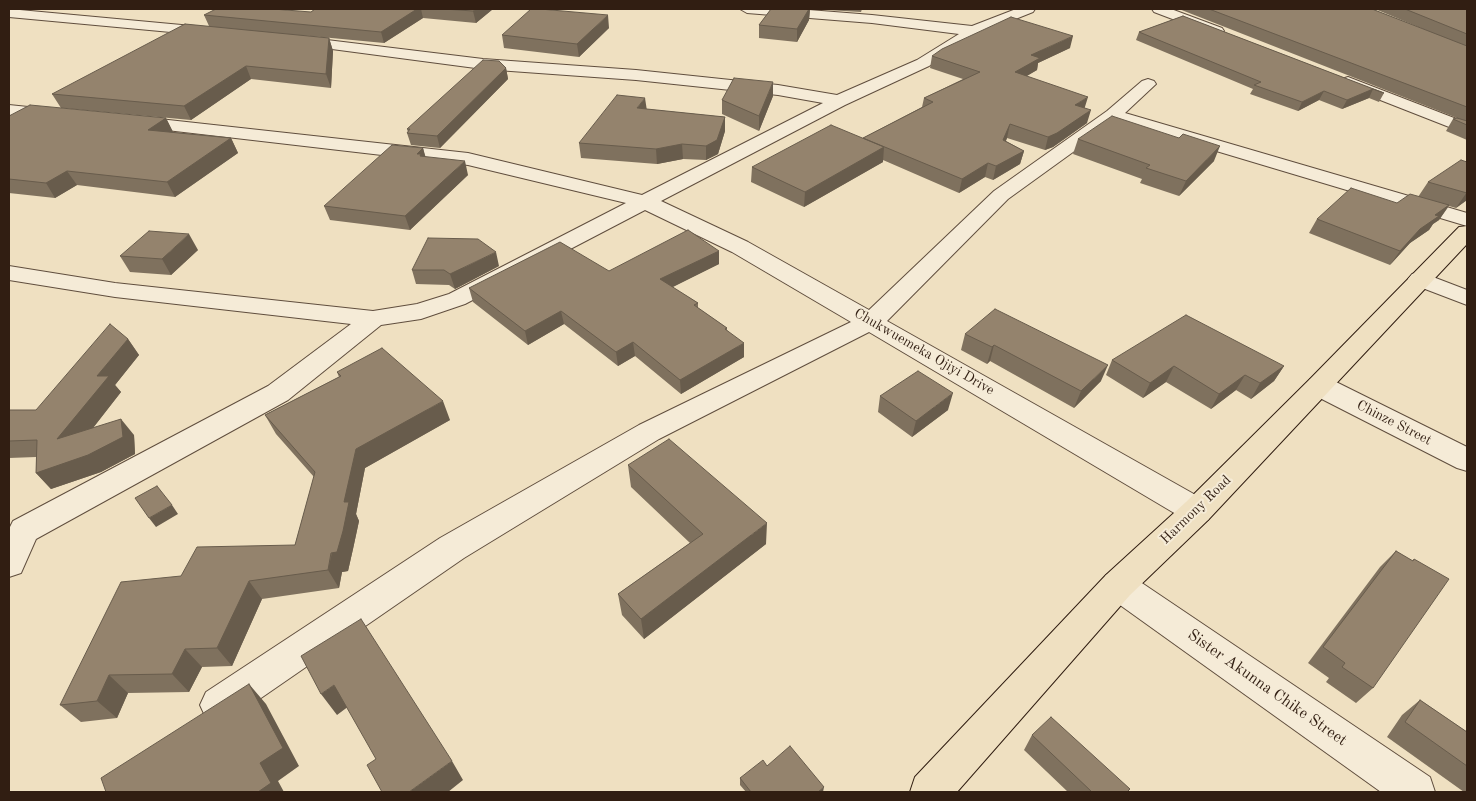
<!DOCTYPE html>
<html>
<head>
<meta charset="utf-8">
<style>
	body { margin:0 }
	#map { position:relative; width:1476px; height:801px; overflow:hidden; background:#efe0c1; font-family:"Old Standard TT",serif }
	canvas { display:block }
	.frame { position:absolute; inset:0; border:10px solid #311e12; pointer-events:none }
</style>
</head>
<body>
<div id="map">
<canvas width="1476" height="801"></canvas>
<div class="frame"></div>
</div>
<script>
const g = document.querySelector('canvas').getContext('2d');
g.lineJoin = 'round';
function shape(rows) {
  const path = new Path2D();
  for (const r of rows) {
    path.moveTo(r[0], r[1]);
    for (let i = 2; i < r.length; i += 2) path.lineTo(r[i], r[i + 1]);
  }
  return path;
}
function stroke(path, color, width, dash) {
  g.strokeStyle = color;
  g.lineWidth = width;
  g.lineCap = dash ? 'butt' : 'round';
  g.setLineDash(dash || []);
  g.stroke(path);
}
function fillPath(path, color) {
  g.fillStyle = color;
  g.fill(path, 'evenodd');
}
function write(font, color, halo, rows, align = 'center') {
  g.font = font + ' "Old Standard TT",serif';
  g.lineWidth = 4;
  g.setLineDash([]);
  g.textBaseline = 'middle';
  g.strokeStyle = halo;
  g.fillStyle = color;
  for (const [text, x, y, turn = 0] of rows) {
    g.save();
    g.translate(x, y);
    g.rotate((+turn || 0) * Math.PI / 180);
    g.textAlign = isNaN(turn) ? turn : align;
    if (halo) g.strokeText(text, 0, 0);
    g.fillText(text, 0, 0);
    g.restore();
  }
}
const minor = shape([
	[9,9,214,28,219,29,221,32,219,35,214,36,9,17,9,9],
	[740,9,796,9,872,15,972,26,1016,9,1035,9,1033,12,978,34,929,66,845,105,661,201,748,242,869,310,994,191,1107,111,1142,81,1148,79,1154,81,1156,84,1125,113,1467,213,1467,226,1116,121,1008,199,887,321,1208,502,1213,511,1208,520,1197,523,1186,520,869,332,659,439,464,558,232,718,219,723,206,718,200,705,206,692,440,538,639,425,851,322,732,252,645,210,465,304,421,319,381,325,288,400,36,539,21,573,9,577,9,529,13,521,268,386,351,324,115,297,9,280,9,266,115,283,373,311,417,304,449,294,626,203,468,165,132,126,126,125,123,121,126,117,132,116,468,153,642,195,823,103,778,95,636,80,483,69,294,44,289,43,287,40,289,37,294,36,483,59,636,70,778,85,837,95,917,60,959,34,872,23,747,13,740,9],
	[1152,9,1171,9,1222,28,1224,31,1222,34,1217,35,1212,34,1154,12,1152,9],
	[1348,77,1467,123,1467,134,1342,85,1340,82,1342,79,1348,77],
	[9,105,57,110,63,111,66,115,63,119,57,120,9,115,9,105],
	[1420,272,1467,290,1467,305,1412,284,1408,279,1412,274,1420,272],
	[1320,377,1330,379,1467,447,1467,471,1457,468,1310,393,1307,386,1310,379,1320,377],
	[1118,570,1130,575,1430,777,1435,792,1381,792,1106,595,1101,585,1106,575,1118,570]
]);
const major = shape([
	[1467,226,1467,244,1208,520,1130,595,957,792,910,792,915,777,1106,575,1186,502,1310,379,1459,227,1467,226]
]);
const wall = shape([
	[315,9,493,9,476,23,423,18,384,43,300,35,329,38,333,51,331,88,251,79,191,120,61,108,52,94,209,26,204,15,311,12],
	[771,9,862,9,861,12,810,9,809,20,797,42,759,38,759,25],
	[1179,9,1372,9,1428,31,1375,9,1467,9,1467,140,1446,131,1453,119,1457,118],
	[1183,16,1384,93,1379,102,1369,98,1342,109,1319,100,1298,111,1250,94,1253,89,1136,40,1139,32],
	[609,28,579,57,504,48,502,35],
	[1070,48,1038,63,1037,70,1026,76,1085,108,1087,123,1053,147,1045,150,1007,138,1006,141,1024,151,1020,164,993,180,985,177,959,193,883,160,883,162,804,207,751,182,752,167,863,138,922,107,924,98,963,79,930,68,932,56],
	[506,68,508,79,440,148,411,145,407,133,408,132,407,129],
	[773,96,759,131,722,114,722,100],
	[646,109,725,117,725,131,718,154,706,160,683,159,657,164,581,158,579,143],
	[9,116,166,118,173,132,231,138,238,153,175,197,77,185,55,198,9,193],
	[1078,139,1214,161,1179,196,1140,183,1142,179,1073,154],
	[423,148,425,157,468,175,410,230,330,220,324,206],
	[1467,162,1467,200,1456,208,1449,206,1439,220,1433,224,1429,230,1410,243,1390,265,1309,233,1317,219,1397,203,1418,197,1428,182],
	[198,250,171,275,130,272,120,256],
	[719,251,719,264,672,287,698,303,698,308,727,328,727,330,744,357,681,394,635,356,618,366,564,324,528,345,473,302,469,288,609,271],
	[499,266,455,289,449,285,416,284,412,270],
	[965,334,1101,381,1074,408,990,361,987,364,961,350],
	[128,339,139,355,115,385,121,392,93,428,134,435,135,454,101,472,51,489,36,473,36,457,9,458,9,410,36,410],
	[1112,360,1284,366,1274,381,1251,399,1236,390,1211,409,1166,382,1143,398,1106,375],
	[337,372,450,420,365,468,356,514,359,521,353,549,348,571,342,572,339,588,262,599,232,666,202,667,189,692,128,693,117,718,81,722,60,705,181,576,295,545,314,477,276,434,265,415,339,377],
	[880,396,948,410,912,437,878,412],
	[628,465,766,544,644,639,622,615,618,594,690,543,631,487],
	[1396,551,1412,561,1414,559,1373,688,1356,703,1326,682,1329,678,1308,663,1380,567],
	[1420,700,1467,732,1467,792,1464,792,1387,737,1402,715],
	[1032,735,1127,792,1068,792,1024,750],
	[767,766,823,792,746,792,740,785,740,778]
]);
const shadedWall = shape([
	[417,9,421,9,423,18,384,43,381,32],
	[477,9,493,9,476,23,473,11],
	[809,9,810,9,809,20,797,42,797,29],
	[608,15,609,28,579,57,577,44],
	[1073,36,1070,48,1038,63,1037,70,1012,85,1015,72,1031,55],
	[329,38,333,51,331,88,326,74],
	[246,66,251,79,191,120,184,106],
	[506,68,508,79,440,148,437,136],
	[773,82,773,96,759,131,759,116],
	[1373,89,1369,98,1342,109,1347,100],
	[1324,91,1319,100,1298,111,1302,102],
	[1088,97,1084,110,1075,105],
	[645,98,647,111,637,108],
	[1091,110,1087,123,1053,147,1045,150,1048,137],
	[725,117,725,131,718,154,706,160,706,146],
	[166,118,173,132,155,144,148,130],
	[1010,124,1007,138,1000,153,1003,140],
	[231,138,238,153,175,197,167,182],
	[682,144,683,159,657,164,656,149],
	[1220,146,1214,161,1179,196,1186,181],
	[884,147,883,162,804,207,805,192],
	[423,148,427,162,417,154],
	[1024,151,1020,164,993,180,996,166],
	[465,161,468,175,410,230,405,216],
	[988,163,985,177,959,193,962,179],
	[67,171,77,185,55,198,46,183],
	[1467,192,1467,200,1456,208],
	[1449,205,1439,220,1433,224,1429,230,1410,243,1390,265,1400,251,1420,229,1435,215],
	[189,234,198,250,171,275,162,259],
	[719,251,719,264,661,293,660,279],
	[496,252,499,266,455,289,450,274],
	[561,311,564,324,528,345,525,331],
	[128,339,139,355,115,385,121,392,71,456,57,439,97,376],
	[633,342,635,356,618,366,616,352],
	[744,343,744,357,681,394,680,380],
	[994,345,990,361,987,364,992,347],
	[1108,365,1101,381,1074,408,1081,391],
	[1174,366,1166,382,1143,398,1150,383],
	[1284,366,1274,381,1251,399,1260,383],
	[1245,375,1236,390,1211,409,1219,394],
	[953,393,948,410,912,437,916,421],
	[443,401,450,420,365,468,356,514,359,521,353,549,348,571,342,572,339,588,328,570,356,449],
	[121,419,134,435,135,454,101,472,51,489,36,473],
	[172,505,178,514,156,527,149,518],
	[767,523,766,544,644,639,641,619],
	[249,581,262,599,232,666,217,648],
	[185,649,202,667,189,692,172,674],
	[109,675,128,693,117,718,97,701],
	[249,684,266,704,299,766,278,781,284,792,258,792,260,763],
	[334,685,349,706,337,715,321,694],
	[452,761,463,780,448,792,409,792],
	[824,787,823,792,818,792]
]);
const building = shape([
	[216,9,273,9,311,12,315,9,417,9,381,32,204,15,216,9],
	[444,9,477,9,473,11,444,9],
	[531,9,540,9,608,15,577,44,502,35,531,9],
	[771,9,809,9,797,29,759,25,771,9],
	[1209,9,1372,9,1467,46,1467,107,1209,9],
	[1405,9,1467,9,1467,34,1405,9],
	[1183,16,1384,93,1373,89,1347,100,1324,91,1302,102,1254,85,1261,82,1139,32,1183,16],
	[1011,17,1073,36,1031,55,1040,58,1015,72,1088,97,1075,105,1091,110,1057,133,1048,137,1010,124,1003,140,1024,151,996,166,988,163,962,179,863,138,933,102,924,98,980,72,932,56,942,49,1011,17],
	[185,24,329,38,326,74,246,66,184,106,52,94,185,24],
	[483,60,499,61,506,68,437,136,407,133,410,129,407,129,483,60],
	[734,78,773,82,759,116,722,100,734,78],
	[617,95,645,98,637,108,725,117,717,140,706,146,682,144,656,149,579,143,617,95],
	[30,105,166,118,148,130,231,138,167,182,67,171,46,183,9,179,9,116,30,105],
	[1112,116,1179,138,1183,134,1220,146,1186,181,1146,168,1150,165,1078,139,1112,116],
	[1457,118,1467,121,1467,125,1453,119,1457,118],
	[831,125,884,147,805,192,752,167,831,125],
	[392,145,423,148,417,154,421,154,420,156,465,161,405,216,324,206,392,145],
	[1461,160,1467,162,1467,193,1428,182,1461,160],
	[1351,188,1397,203,1410,194,1449,205,1435,215,1439,216,1420,229,1400,251,1317,219,1351,188],
	[688,230,719,251,660,279,698,303,694,305,727,328,725,329,744,343,680,380,633,342,616,352,561,311,525,331,469,288,560,242,609,271,688,230],
	[149,231,189,234,162,259,120,256,149,231],
	[428,238,478,239,496,252,450,274,444,270,412,270,428,238],
	[995,309,1108,365,1081,391,994,345,992,347,965,334,995,309],
	[1186,315,1284,366,1260,383,1245,375,1219,394,1174,366,1150,383,1112,360,1186,315],
	[110,324,128,339,97,376,109,376,57,439,121,419,123,437,88,455,36,473,37,440,9,441,9,410,36,410,110,324],
	[382,348,443,401,356,449,344,502,349,502,343,531,337,552,331,553,328,570,249,581,217,648,185,649,172,674,109,675,97,701,60,705,121,582,181,576,197,547,295,545,315,472,265,415,341,376,337,372,382,348],
	[918,371,953,393,916,421,880,396,918,371],
	[669,439,767,523,641,619,618,594,703,534,628,465,669,439],
	[157,486,172,505,149,518,135,498,157,486],
	[1396,551,1413,561,1414,559,1449,579,1373,688,1342,667,1345,663,1323,647,1396,551],
	[361,619,452,761,409,792,382,792,367,765,376,759,334,685,321,694,301,656,361,619],
	[249,684,283,748,260,763,271,783,258,792,106,792,101,778,249,684],
	[1420,700,1467,732,1467,766,1405,722,1420,700],
	[1051,717,1130,789,1127,792,1092,792,1032,735,1051,717],
	[790,746,824,787,818,792,751,792,740,778,763,760,767,766,790,746]
]);
const streetNames = [
	["Chukwuemeka Ojiyi Drive",924,352,30],
	["Chinze Street",1394,423,27],
	["Harmony Road",1196,510,-44]
];
const nearStreetnames = [
	["Sister Akunna Chike Street",1267,688,35]
];
stroke(minor, '#604e3e', 2);
stroke(major, '#311e12', 2);
fillPath(minor, '#f5ebd7');
fillPath(major, '#efe0c1');
fillPath(wall, '#7f715e');
fillPath(shadedWall, '#685c4c');
fillPath(building, '#94836d');
stroke(building, '#685c4c', 1);
write('14px', '#311e12', '#f5ebd7', streetNames);
write('16px', '#311e12', '#f5ebd7', nearStreetnames);
</script>
</body>
</html>
